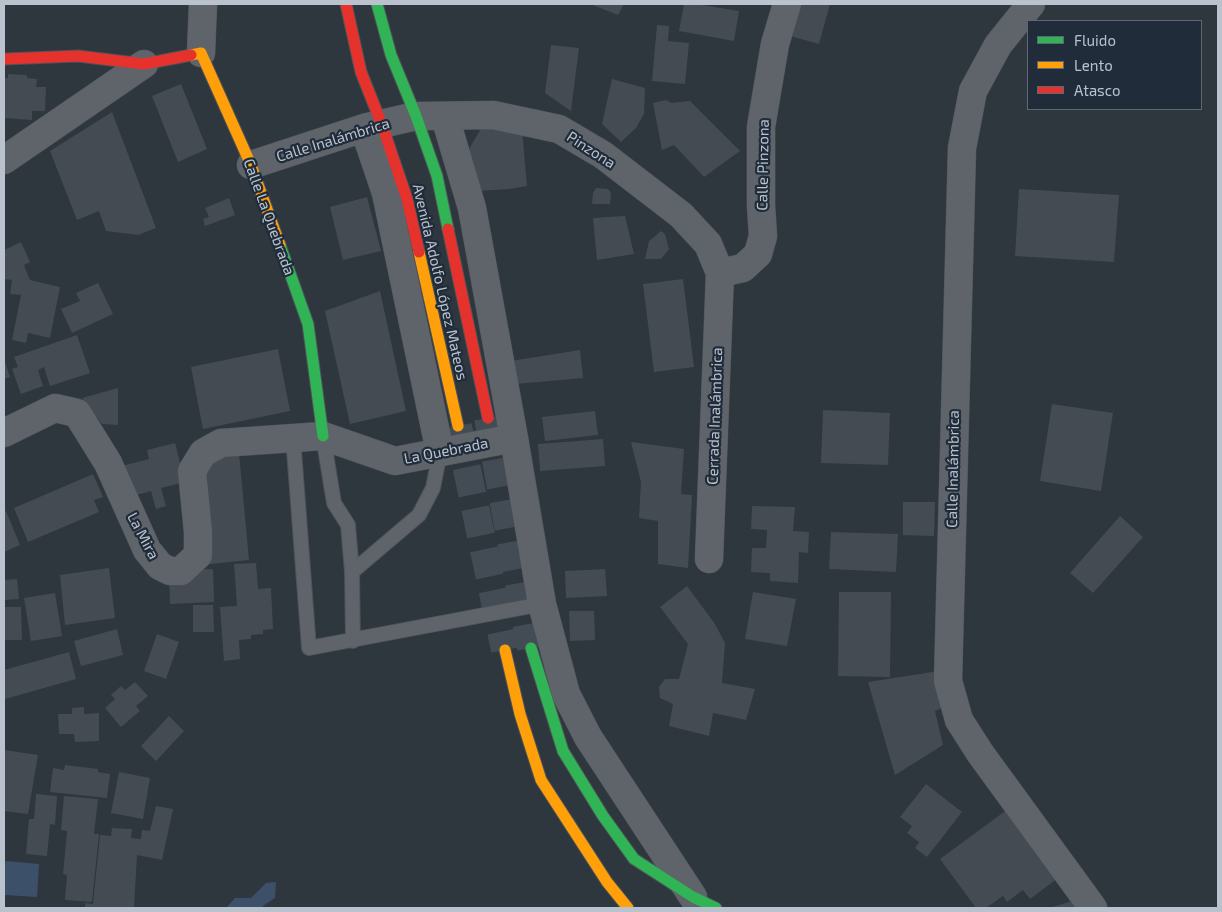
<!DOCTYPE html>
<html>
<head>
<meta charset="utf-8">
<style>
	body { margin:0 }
	#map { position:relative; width:1222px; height:912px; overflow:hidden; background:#2e363e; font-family:"Exo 2",sans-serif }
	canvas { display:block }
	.frame { position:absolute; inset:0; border:5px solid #bac2ce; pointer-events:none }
	.legend { position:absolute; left:1027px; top:20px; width:175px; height:90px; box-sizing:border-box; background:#202c3a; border:1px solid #5e6875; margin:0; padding:6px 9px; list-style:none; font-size:15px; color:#bac2ce }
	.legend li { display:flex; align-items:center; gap:10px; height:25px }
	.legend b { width:25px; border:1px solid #5e6875 }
</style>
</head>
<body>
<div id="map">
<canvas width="1222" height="912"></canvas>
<div class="frame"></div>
<ul class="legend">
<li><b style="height:6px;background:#30b455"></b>Fluido</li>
<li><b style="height:6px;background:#ff9f0a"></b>Lento</li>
<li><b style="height:6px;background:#e5322d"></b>Atasco</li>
</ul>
</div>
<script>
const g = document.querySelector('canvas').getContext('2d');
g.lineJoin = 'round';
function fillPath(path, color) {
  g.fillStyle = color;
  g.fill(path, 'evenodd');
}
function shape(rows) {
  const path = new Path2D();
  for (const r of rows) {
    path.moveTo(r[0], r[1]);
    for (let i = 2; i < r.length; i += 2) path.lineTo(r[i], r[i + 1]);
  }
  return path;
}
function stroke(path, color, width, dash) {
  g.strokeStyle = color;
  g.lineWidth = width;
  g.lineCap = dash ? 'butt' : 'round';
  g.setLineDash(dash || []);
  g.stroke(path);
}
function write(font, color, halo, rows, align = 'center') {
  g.font = font + ' "Exo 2",sans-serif';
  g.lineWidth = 4.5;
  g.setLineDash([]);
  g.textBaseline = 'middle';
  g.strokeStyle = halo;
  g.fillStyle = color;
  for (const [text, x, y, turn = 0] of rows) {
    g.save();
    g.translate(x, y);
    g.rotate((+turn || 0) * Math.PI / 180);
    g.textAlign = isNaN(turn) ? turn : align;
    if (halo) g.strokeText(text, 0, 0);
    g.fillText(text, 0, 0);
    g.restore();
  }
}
const water = shape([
	[6,861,39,864,37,897,4,895,4,865],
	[276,882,275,898,263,906,263,908,228,908,227,907,235,898,251,898,266,883]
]);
const building = shape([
	[590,4,624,4,618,15],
	[684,4,696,4,739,11,734,41,679,31],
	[791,4,830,4,819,44,783,34],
	[657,25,669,26,668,41,689,43,685,84,652,81],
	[551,45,579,48,571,111,545,93],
	[8,74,27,75,27,78,37,79,36,87,46,87,45,111,32,111,32,120,4,118,4,78,8,78],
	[612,79,645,88,644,114,636,128,621,142,602,124],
	[181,84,207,149,178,162,152,96],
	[666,100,672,103,690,101,740,151,704,177,674,145,662,150,653,103],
	[112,112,156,228,138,235,106,231,99,211,77,220,50,151],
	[482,127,522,129,527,186,509,189,477,191,469,149],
	[596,188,608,189,611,193,610,204,592,204,593,193],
	[1019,189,1119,195,1114,262,1015,256],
	[367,197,381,251,343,260,330,207],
	[229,198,235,215,205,226,203,219,209,217,205,208],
	[625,216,634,254,597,260,593,218],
	[661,231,665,234,669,249,661,259,645,259,649,241],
	[21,242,30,262,24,265,30,280,60,287,50,338,28,333,26,343,12,340,21,295,10,294,12,280,4,279,4,250],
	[683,279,694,367,654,372,643,284],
	[98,283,113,314,72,333,61,309,80,301,76,293],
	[380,291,406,411,350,424,325,311],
	[77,335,90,373,50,386,44,367,38,370,43,386,21,394,12,369,18,367,14,357],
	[278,349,290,411,203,429,191,367],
	[580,350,583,378,516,384,511,361],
	[4,359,10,377,4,379],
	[118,388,118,425,102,424,82,398],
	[1052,404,1113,413,1101,491,1040,481],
	[823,410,890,413,888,465,821,463],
	[595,411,598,435,545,441,542,417],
	[603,439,605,466,540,471,538,444],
	[631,442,684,449,681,494,692,495,688,568,658,564,658,521,639,518,641,482],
	[175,443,185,482,161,488,166,506,156,509,151,491,129,497,122,466,149,459,147,450],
	[239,453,249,560,201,565,211,526,206,464,219,455],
	[93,474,103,497,94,500,99,512,28,542,14,508],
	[903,502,935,502,934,536,903,535],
	[752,506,795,507,793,531,809,532,808,553,799,552,798,583,770,581,770,573,751,572,752,548,766,548,767,530,751,529],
	[6,511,20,545,4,552,4,512],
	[1120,516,1143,537,1093,593,1070,573],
	[831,532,898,534,896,572,829,569],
	[256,563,258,589,271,588,273,629,263,630,263,634,251,635,251,639,239,640,240,659,224,661,220,607,237,606,234,564],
	[109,568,115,618,65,625,60,575],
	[213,569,214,602,170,604,169,576,186,570],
	[605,569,607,596,566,598,565,571],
	[17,579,19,599,4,600,4,580],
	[687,586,715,624,725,643,722,683,755,689,746,720,713,713,709,736,669,726,673,704,660,698,659,687,665,679,679,679,688,644,660,607],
	[753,592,796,599,787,646,745,639],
	[839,592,891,592,890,677,838,676],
	[55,593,62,636,31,641,24,598],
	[193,605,213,605,214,632,193,632],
	[4,607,21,607,22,640,4,640],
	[569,611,594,611,595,640,570,641],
	[117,629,123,655,81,666,74,641],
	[157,634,179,642,166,679,144,671],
	[69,652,76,679,5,699,4,670],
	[939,671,946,706,935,711,943,745,895,775,868,682],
	[135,682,148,696,136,706,140,711,121,727,105,708,115,699,111,695,121,686,125,690],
	[84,707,84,714,99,713,99,741,75,742,74,734,59,734,58,714,72,714,72,708],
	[169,716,184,731,156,761,141,746],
	[4,750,38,755,28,814,4,811],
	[65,765,98,769,98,772,110,774,107,798,50,792,53,768,64,770],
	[119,772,150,778,143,819,111,813],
	[926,784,962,812,927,857,915,848,919,842,907,833,912,826,900,817],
	[36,794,57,796,55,825,50,824,47,856,26,854,29,819,34,819],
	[64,796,98,799,94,834,99,834,92,902,65,900,67,875,63,874,67,831,61,830],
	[156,806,173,809,162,860,137,855,134,908,85,908,85,903,93,904,100,835,111,836,112,828,132,829,131,838,141,839,142,830,150,831],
	[1012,806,1062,875,1030,899,1023,890,1007,902,1003,896,986,908,976,908,940,859],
	[1072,901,1074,908,1049,908]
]);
const primaryTunnel = shape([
	[488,418,531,648],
	[458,426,505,650]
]);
const lane = shape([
	[323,436,334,503,348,525,352,572,353,641],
	[293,437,309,648,542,604],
	[352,572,419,515,433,488,440,452]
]);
const street = shape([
	[1031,4,998,45,973,91,962,148,948,681,959,720,980,753,1093,908],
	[201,53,203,4],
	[445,117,472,208,514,438,542,604,566,694,588,737,693,897],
	[364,128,386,193,440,452],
	[4,160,144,64],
	[251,165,364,128,416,116,493,115,559,129,603,155,681,215,708,244,720,273,709,559],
	[720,273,743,268,758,254,763,236,761,206,761,127,775,44,787,4],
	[4,433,55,408,77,413,108,463,147,550,160,566,170,571,181,571,198,555,198,532,192,471,203,453,221,443,323,436,395,461,514,438]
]);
const fast = shape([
	[377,4,391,55,416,116,437,176,448,229],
	[280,245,308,324,323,436],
	[531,648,563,751,603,816,634,859,693,897,716,908]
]);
const slow = shape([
	[191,55,201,53,251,165,280,245],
	[419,252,458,426],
	[505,650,520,714,541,780,607,882,628,908]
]);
const jam = shape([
	[346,4,361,72,382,125,407,199,419,252],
	[4,59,78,56,144,64,191,55],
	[448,229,488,418]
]);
const streetNames = [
	["Calle Inalámbrica",333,140,-17],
	["Pinzona",591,150,33],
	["Calle Pinzona",763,165,-89],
	["Calle La Quebrada",269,217,70],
	["Avenida Adolfo López Mateos",440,282,77],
	["Cerrada Inalámbrica",715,416,-88],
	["La Quebrada",446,451,-11],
	["Calle Inalámbrica",953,469,-89],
	["La Mira",143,536,62]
];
fillPath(water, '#3c506a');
fillPath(building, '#454b53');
stroke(primaryTunnel, '#434b54', 28, [28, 14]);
stroke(lane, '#4d5258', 16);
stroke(street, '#4d5258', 29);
stroke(fast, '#4d5258', 13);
stroke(slow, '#4d5258', 13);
stroke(jam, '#4d5258', 13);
stroke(lane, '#5f646b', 14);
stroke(street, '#5f646b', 28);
stroke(fast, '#30b455', 11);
stroke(slow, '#ff9f0a', 11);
stroke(jam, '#e5322d', 11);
write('15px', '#bac2ce', '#202c3a', streetNames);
</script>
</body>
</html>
